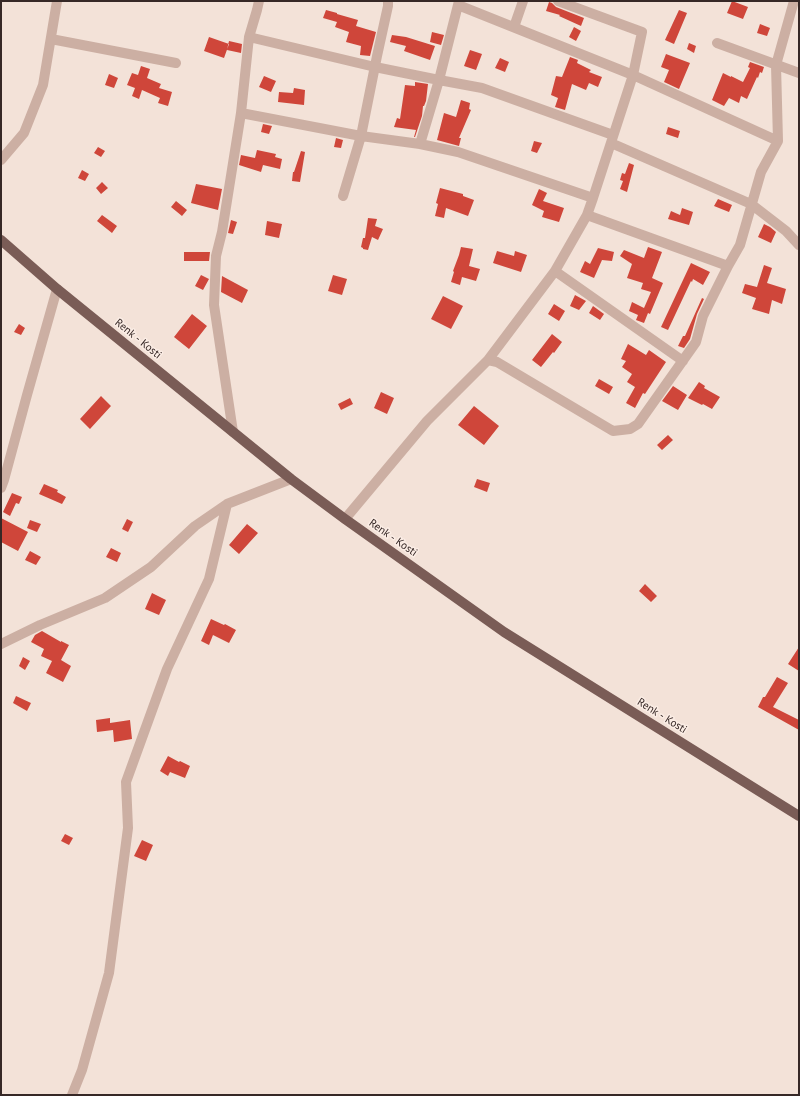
<!DOCTYPE html>
<html>
<head>
<meta charset="utf-8">
<style>
	body { margin:0 }
	#map { position:relative; width:800px; height:1096px; overflow:hidden; background:#f3e2d8; font-family:"PT Sans",sans-serif }
	canvas { display:block }
	.frame { position:absolute; inset:0; border:2px solid #362826; pointer-events:none }
</style>
</head>
<body>
<div id="map">
<canvas width="800" height="1096"></canvas>
<div class="frame"></div>
</div>
<script>
const g = document.querySelector('canvas').getContext('2d');
g.lineJoin = 'round';
function fillPath(path, color) {
  g.fillStyle = color;
  g.fill(path, 'evenodd');
}
function shape(rows) {
  const path = new Path2D();
  for (const r of rows) {
    path.moveTo(r[0], r[1]);
    for (let i = 2; i < r.length; i += 2) path.lineTo(r[i], r[i + 1]);
  }
  return path;
}
function stroke(path, color, width, dash) {
  g.strokeStyle = color;
  g.lineWidth = width;
  g.lineCap = dash ? 'butt' : 'round';
  g.setLineDash(dash || []);
  g.stroke(path);
}
function write(font, color, halo, rows, align = 'center') {
  g.font = font + ' "PT Sans",sans-serif';
  g.lineWidth = 3;
  g.setLineDash([]);
  g.textBaseline = 'middle';
  g.strokeStyle = halo;
  g.fillStyle = color;
  for (const [text, x, y, turn = 0] of rows) {
    g.save();
    g.translate(x, y);
    g.rotate((+turn || 0) * Math.PI / 180);
    g.textAlign = isNaN(turn) ? turn : align;
    if (halo) g.strokeText(text, 0, 0);
    g.fillText(text, 0, 0);
    g.restore();
  }
}
const building = shape([
	[732,1,748,7,743,19,727,13],
	[549,2,552,3,556,7,584,18,581,26,559,16,560,15,546,11],
	[326,10,337,13,337,14,358,20,356,26,376,32,370,56,360,55,361,46,346,42,349,32,335,27,337,22,323,18],
	[679,10,687,13,674,44,665,40],
	[760,24,770,28,767,36,757,33],
	[574,27,581,31,576,41,569,37],
	[432,32,444,35,441,45,430,42],
	[392,35,406,37,435,46,430,60,404,51,406,46,390,42],
	[209,37,229,44,224,58,204,51],
	[229,41,242,44,241,53,227,50],
	[689,43,696,46,694,53,687,49],
	[470,50,482,54,476,70,464,66],
	[666,54,690,63,679,89,664,82,669,70,661,67],
	[570,57,578,60,577,63,591,70,589,72,602,77,598,87,589,83,586,90,572,84,565,110,555,107,558,98,551,95,556,76,562,77],
	[500,58,509,62,505,72,495,68],
	[750,62,764,67,762,73,760,72,758,78,757,77,747,99,741,96,739,103,729,98,724,106,712,100,723,73,731,77,731,76,743,82,750,68,748,67],
	[141,66,150,69,147,78,161,84,159,88,172,92,168,106,158,103,160,98,142,90,139,99,132,96,135,88,127,85,132,73,138,75],
	[109,74,118,78,114,88,105,85],
	[264,76,276,81,271,92,259,87],
	[415,82,428,84,426,101,424,106,423,106,422,116,415,137,414,137,416,130,394,127,397,118,400,119,405,85,415,86],
	[294,88,305,90,304,105,278,102,279,92,293,93],
	[461,100,470,103,469,109,471,110,459,138,461,138,459,146,437,140,444,113,456,117],
	[263,124,272,126,269,134,261,132],
	[668,127,680,131,678,138,666,134],
	[336,138,343,140,341,148,334,147],
	[534,141,542,143,537,153,531,151],
	[98,147,105,151,101,157,94,153],
	[257,150,276,154,275,157,282,159,280,169,263,165,261,172,239,165,241,155,255,158],
	[301,151,305,152,300,182,292,181,293,172,294,172],
	[629,163,634,165,627,192,620,189,623,181,620,180,622,173,625,174],
	[82,170,89,174,85,181,78,178],
	[102,182,108,188,101,194,96,188],
	[196,184,222,189,218,210,191,203],
	[440,188,463,194,463,196,474,200,468,216,446,208,444,218,435,216,438,204,436,203],
	[539,189,547,193,543,201,564,208,559,222,542,217,544,211,532,205],
	[718,199,732,205,729,212,714,206],
	[176,201,187,210,182,216,171,207],
	[682,208,693,212,689,225,668,219,671,211,680,215],
	[102,215,117,226,112,233,97,221],
	[368,218,377,219,375,226,383,229,378,240,372,237,368,250,363,249,363,248,361,247,363,238,365,238],
	[231,220,237,222,233,234,228,233],
	[267,221,282,224,279,238,265,235],
	[764,224,770,227,776,232,771,243,758,237],
	[461,247,473,249,469,266,480,269,476,281,462,277,460,285,451,282,454,272,453,271,459,255],
	[648,247,662,252,652,278,663,283,650,314,648,313,644,323,636,320,638,315,629,311,632,302,644,308,651,292,641,289,643,283,627,278,632,264,620,256,624,250,644,258],
	[598,248,614,252,612,261,602,260,594,278,580,272,585,261,590,264],
	[497,251,514,256,515,251,527,255,521,272,493,263],
	[184,252,210,252,209,261,184,261],
	[691,263,710,272,703,285,693,279,692,282,691,281,668,330,661,327],
	[764,265,772,268,767,283,786,289,782,304,772,300,769,314,752,309,756,298,742,293,745,284,757,287],
	[201,275,209,279,203,290,195,286],
	[333,275,347,279,342,295,328,291],
	[222,276,248,290,242,303,221,292],
	[575,295,586,301,579,310,570,306],
	[443,296,463,306,451,329,431,319],
	[702,298,704,299,697,314,690,339,684,348,678,346,683,336,685,336],
	[554,304,565,311,559,321,548,314],
	[593,306,604,314,600,320,589,313],
	[192,314,207,326,189,349,174,337],
	[19,324,25,328,21,335,14,332],
	[552,334,562,342,554,353,553,352,541,367,532,360],
	[628,344,646,355,649,350,666,362,645,394,643,393,635,408,626,403,635,387,627,382,632,374,622,367,626,361,621,359],
	[599,379,613,387,609,394,595,386],
	[699,382,705,386,704,388,720,397,712,409,703,404,702,405,688,398],
	[673,386,687,395,678,410,662,401],
	[381,392,394,398,387,414,374,408],
	[101,396,111,406,90,429,80,419],
	[350,398,353,404,341,410,338,404],
	[474,406,499,426,484,445,458,425],
	[668,435,673,440,662,450,657,445],
	[477,479,490,483,487,492,474,487],
	[44,484,58,490,57,492,66,497,62,504,39,494],
	[12,493,22,497,19,504,16,503,10,516,3,512],
	[1,518,28,532,18,551,1,542],
	[127,519,133,522,128,532,122,529],
	[30,520,41,524,37,532,27,528],
	[247,524,258,533,239,554,229,545],
	[111,548,121,553,117,562,106,557],
	[30,551,41,557,36,565,25,560],
	[645,584,657,596,651,602,639,591],
	[152,593,166,600,159,615,145,609],
	[211,619,224,625,225,624,236,630,229,643,213,635,209,645,201,641],
	[42,631,61,642,61,641,69,645,61,660,71,666,63,682,46,673,52,661,41,656,44,649,31,642,35,635],
	[799,647,799,671,788,664],
	[23,657,30,661,25,670,19,666],
	[777,677,788,683,773,707,799,720,799,730,758,707,763,697,765,697],
	[16,696,31,703,27,711,13,703],
	[110,718,110,723,130,720,132,739,114,742,113,730,97,732,96,720],
	[168,756,179,762,180,761,190,766,185,778,170,772,168,776,160,771],
	[65,834,73,838,69,845,61,841],
	[142,840,153,845,146,861,134,856]
]);
const minor = shape([
	[458,5,633,75,778,141],
	[514,27,523,1],
	[249,37,375,67,439,80,482,88,613,135],
	[51,39,176,63],
	[717,43,799,73],
	[241,113,361,136,420,144,458,152,593,198],
	[611,143,751,204,786,231,799,245],
	[420,144,439,80,459,1],
	[1,160,24,133,43,85,57,1],
	[343,196,361,136,377,56,388,6,388,1],
	[587,215,728,266],
	[555,271,683,361],
	[488,360,555,271,587,215,593,198,633,75,642,32,558,1],
	[233,432,214,305,216,256,222,232,241,113,249,37,257,10,259,1],
	[1,488,4,480,27,395,57,289],
	[345,519,427,421,488,360,497,362,613,431,630,429,638,424,696,342,703,316,728,266,740,245,761,172,778,141,776,65,794,1],
	[1,644,40,625,105,598,151,567,195,526,227,504,291,479],
	[72,1095,82,1070,109,973,128,828,126,782,167,669,209,579,227,504]
]);
const major = shape([
	[1,240,57,289,291,479,345,519,504,632,799,816]
]);
const streetNames = [
	["Renk - Kosti",138,339,39],
	["Renk - Kosti",393,538,35],
	["Renk - Kosti",662,716,32]
];
fillPath(building, '#cf463a');
stroke(minor, '#ccafa3', 10);
stroke(major, '#7a5c56', 10);
write('11px', '#362826', '#fbede5', streetNames);
</script>
</body>
</html>
